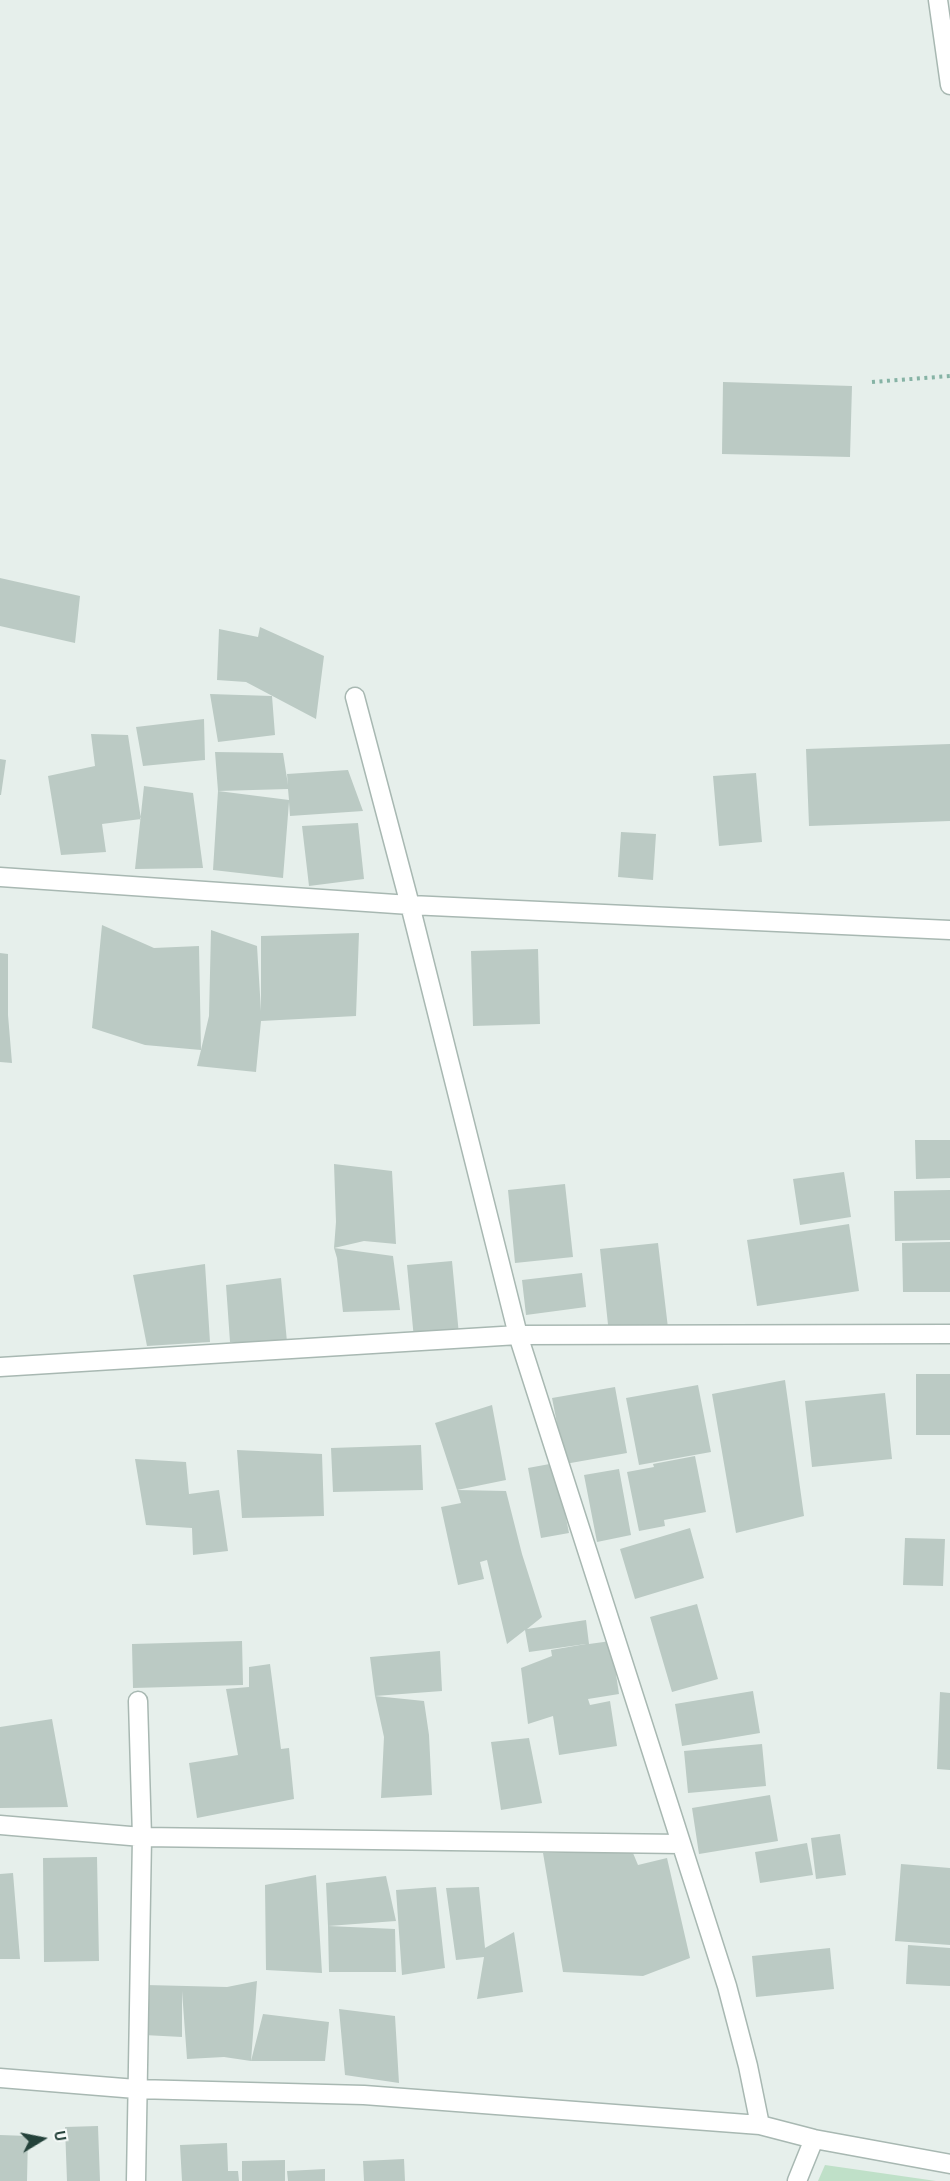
<!DOCTYPE html>
<html>
<head>
<meta charset="utf-8">
<style>
	body { margin:0 }
	#map { position:relative; width:950px; height:2181px; overflow:hidden; background:#e6efeb; font-family:"Alegreya Sans",sans-serif }
	canvas { display:block }
	.north { position:absolute; left:12px; top:2109px; width:60px; height:60px; -webkit-text-stroke:4px #f7fbf9; paint-order:stroke; rotate:80deg; font-size:16px; font-weight:700; line-height:24px; text-align:center; color:#24423a }
	.north::after { content:''; display:block; margin:auto; width:21px; height:27px; background:#24423a; clip-path:polygon(50% 0,100% 100%,50% 72%,0 100%) }
</style>
</head>
<body>
<div id="map">
<canvas width="950" height="2181"></canvas>
<div class="north">U</div>
</div>
<script>
const g = document.querySelector('canvas').getContext('2d');
g.lineJoin = 'round';
function fillPath(path, color) {
  g.fillStyle = color;
  g.fill(path, 'evenodd');
}
function shape(rows) {
  const path = new Path2D();
  for (const r of rows) {
    path.moveTo(r[0], r[1]);
    for (let i = 2; i < r.length; i += 2) path.lineTo(r[i], r[i + 1]);
  }
  return path;
}
function stroke(path, color, width, dash) {
  g.strokeStyle = color;
  g.lineWidth = width;
  g.lineCap = dash ? 'butt' : 'round';
  g.setLineDash(dash || []);
  g.stroke(path);
}
const green = shape([
	[825,2165,936,2181,818,2181]
]);
const building = shape([
	[723,382,852,386,850,457,722,454],
	[0,578,80,596,75,643,0,626],
	[260,627,324,656,316,719,246,682,217,680,219,629,258,637],
	[210,694,272,696,275,735,218,742],
	[204,719,205,760,143,766,136,727],
	[91,734,128,735,141,819,102,824,106,852,61,855,48,776,95,766],
	[950,744,950,821,809,826,806,749],
	[215,752,283,753,288,785,287,774,348,770,363,811,290,816,289,802,283,878,213,870,218,791,289,800,288,789,218,791],
	[0,759,6,760,1,795,0,795],
	[756,773,762,842,719,846,713,776],
	[144,786,193,793,203,868,135,869],
	[358,823,364,879,309,886,302,826],
	[621,832,656,834,653,880,618,877],
	[102,925,154,948,199,946,201,1050,209,1016,211,930,257,946,261,1011,261,936,359,933,356,1016,261,1021,256,1072,197,1066,201,1050,145,1045,92,1028],
	[538,949,540,1024,473,1026,471,951],
	[0,953,8,954,8,1015,12,1063,0,1062],
	[915,1140,950,1140,950,1178,916,1179],
	[334,1164,392,1171,396,1244,364,1241,334,1248,336,1222],
	[844,1172,851,1217,800,1225,793,1179],
	[565,1184,573,1257,515,1263,508,1190],
	[950,1190,950,1240,895,1241,894,1191],
	[849,1224,859,1291,757,1306,747,1240],
	[950,1242,950,1292,903,1292,902,1243],
	[658,1243,668,1328,609,1334,600,1249],
	[334,1248,393,1256,400,1310,343,1312,337,1258],
	[452,1261,459,1335,414,1339,407,1265],
	[205,1264,210,1342,147,1346,133,1275],
	[582,1273,586,1307,526,1315,522,1280],
	[281,1278,287,1342,230,1342,226,1285],
	[916,1374,950,1374,950,1435,916,1435],
	[785,1380,804,1516,736,1533,712,1394],
	[698,1385,711,1452,639,1465,626,1398],
	[615,1387,627,1453,565,1464,552,1398],
	[885,1393,892,1459,812,1467,805,1401],
	[492,1405,506,1480,457,1490,435,1423],
	[421,1445,423,1490,333,1492,331,1448],
	[237,1450,322,1454,324,1516,242,1518],
	[695,1456,706,1512,664,1520,665,1526,639,1531,627,1472,654,1467,653,1464],
	[135,1459,186,1462,189,1494,219,1490,228,1551,193,1555,192,1528,146,1525],
	[555,1463,569,1533,541,1538,528,1468],
	[619,1469,631,1535,597,1542,584,1475],
	[457,1490,506,1491,522,1554,542,1617,527,1629,586,1620,589,1644,611,1641,619,1694,588,1699,590,1705,610,1701,617,1746,559,1755,553,1716,528,1724,521,1668,552,1656,551,1650,586,1644,529,1652,525,1630,507,1644,487,1560,480,1562,484,1579,458,1585,441,1507,461,1503],
	[690,1528,704,1578,635,1599,620,1549],
	[905,1538,945,1539,943,1586,903,1585],
	[697,1604,718,1679,672,1692,650,1617],
	[242,1641,243,1685,133,1688,132,1644],
	[440,1651,442,1691,375,1696,424,1701,429,1735,432,1795,381,1798,384,1737,375,1696,370,1657],
	[270,1664,281,1749,289,1748,294,1799,197,1818,189,1763,238,1755,226,1689,249,1687,249,1667],
	[753,1691,760,1733,682,1746,675,1704],
	[940,1692,950,1693,950,1770,937,1769],
	[52,1719,68,1807,0,1808,0,1727],
	[529,1738,542,1803,501,1810,491,1742],
	[762,1744,766,1786,688,1793,684,1751],
	[770,1795,778,1841,699,1854,692,1808],
	[840,1834,846,1875,816,1879,811,1838],
	[807,1843,813,1875,760,1883,755,1852],
	[543,1853,633,1853,638,1865,667,1858,690,1958,643,1976,563,1972],
	[97,1857,99,1961,44,1962,43,1858],
	[901,1864,950,1868,950,1945,895,1941],
	[13,1873,20,1959,0,1959,0,1874],
	[316,1875,322,1973,266,1970,265,1885],
	[386,1876,396,1921,328,1926,326,1883],
	[436,1887,445,1968,402,1975,396,1890],
	[479,1887,485,1948,514,1932,523,1992,477,1999,484,1957,456,1960,446,1888],
	[328,1926,395,1929,396,1972,329,1972],
	[908,1945,950,1948,950,1986,906,1984],
	[830,1948,834,1989,756,1997,752,1956],
	[257,1981,251,2061,224,2057,187,2059,182,1991,182,2037,144,2035,146,1985,227,1987],
	[339,2009,395,2016,399,2083,345,2075],
	[263,2014,329,2022,325,2061,251,2061],
	[98,2126,100,2181,67,2181,65,2127],
	[0,2135,28,2136,27,2181,0,2181],
	[227,2143,228,2171,238,2171,239,2181,182,2181,180,2145],
	[404,2159,405,2181,364,2181,363,2161],
	[285,2160,285,2181,242,2181,242,2161],
	[325,2169,325,2181,288,2181,287,2171]
]);
const path = shape([
	[872,382,950,376]
]);
const minor = shape([
	[938,0,950,85],
	[355,697,410,905,518,1335,727,1986,748,2066,760,2125],
	[0,877,410,905,950,930],
	[0,1367,518,1335,950,1334],
	[0,1825,142,1837,681,1844],
	[0,2078,136,2089,364,2095,760,2125,814,2139,950,2164],
	[136,2181,142,1837,138,1701],
	[797,2181,814,2139]
]);
fillPath(green, '#bfe0c8');
fillPath(building, '#bbcac4');
stroke(minor, '#a8b8b2', 21);
stroke(path, '#86b3a5', 4, [3, 4.5]);
stroke(minor, '#fff', 18);
</script>
</body>
</html>
